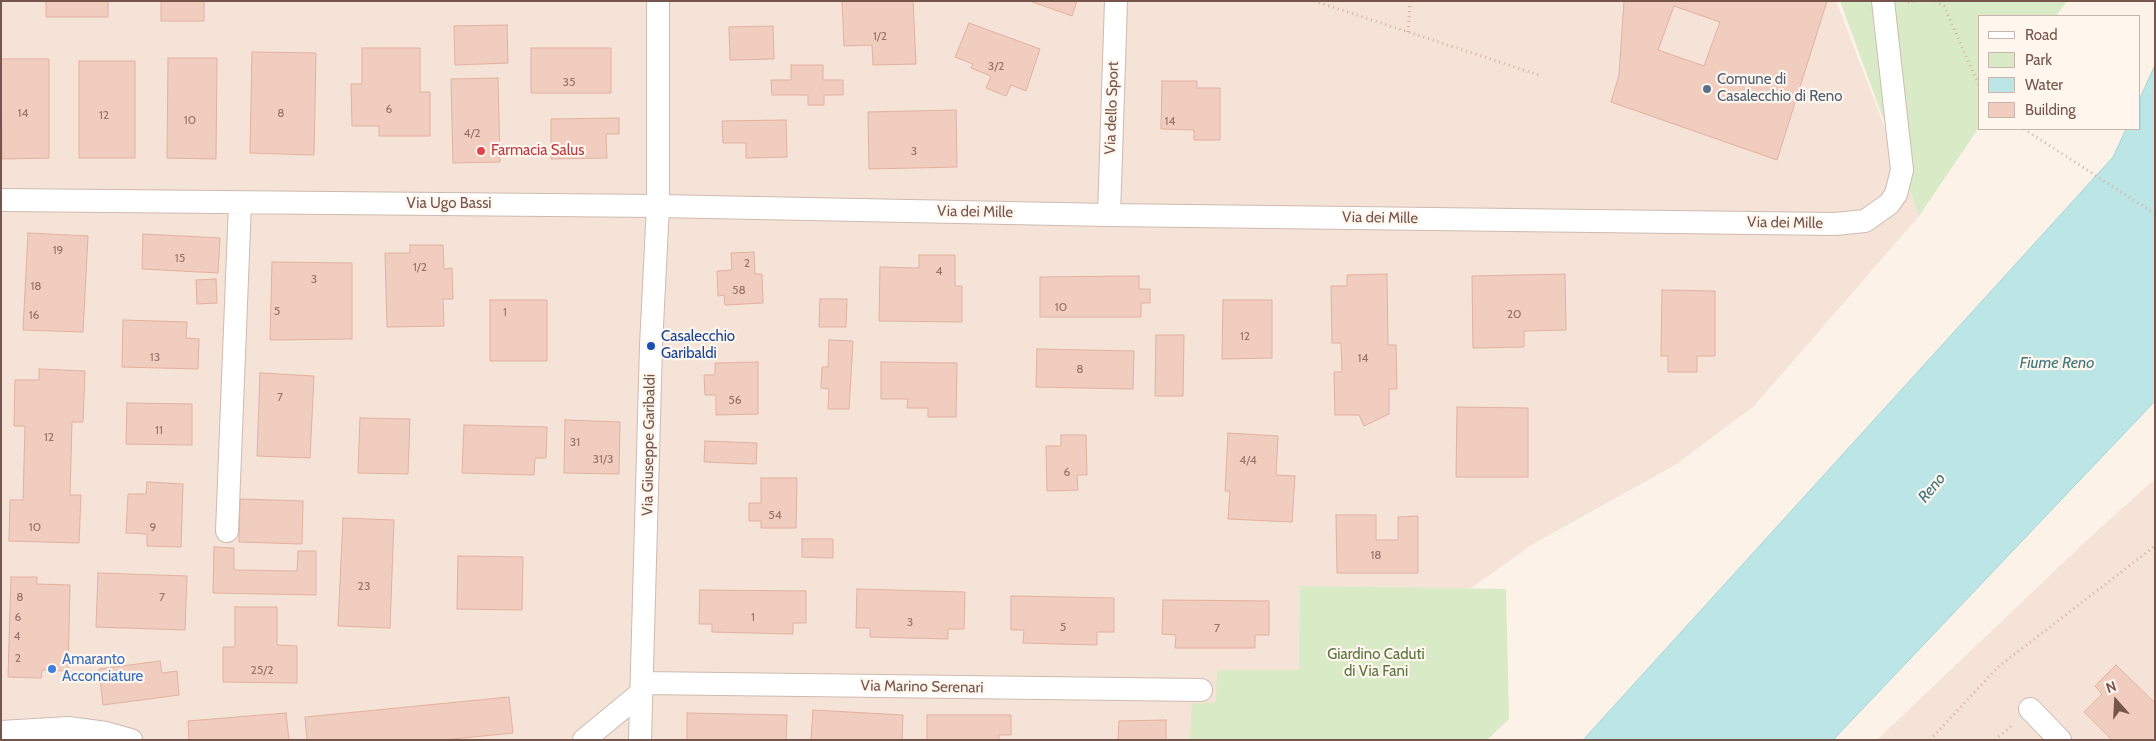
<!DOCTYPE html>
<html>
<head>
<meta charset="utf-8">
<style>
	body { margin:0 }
	#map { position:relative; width:2156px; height:741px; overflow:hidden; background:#fcf2e8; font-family:Cabin,sans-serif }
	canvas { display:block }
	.frame { position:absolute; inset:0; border:2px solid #76564c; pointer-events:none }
	.legend { position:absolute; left:1978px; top:15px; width:162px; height:115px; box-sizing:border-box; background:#fff6ee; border:1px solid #c8b6ad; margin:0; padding:6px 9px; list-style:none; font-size:15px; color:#76564c }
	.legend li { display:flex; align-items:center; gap:10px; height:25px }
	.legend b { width:25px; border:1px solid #c8b6ad }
	.north { position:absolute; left:2091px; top:676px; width:50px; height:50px; -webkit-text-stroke:4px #fff6ee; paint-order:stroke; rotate:341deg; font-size:14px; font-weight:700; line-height:20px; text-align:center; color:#76564c }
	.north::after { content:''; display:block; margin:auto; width:18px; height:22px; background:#76564c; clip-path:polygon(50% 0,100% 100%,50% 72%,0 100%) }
</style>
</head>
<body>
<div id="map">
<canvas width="2156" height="741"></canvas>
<div class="frame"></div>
<ul class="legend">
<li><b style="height:6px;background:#fff"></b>Road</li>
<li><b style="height:14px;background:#d9eac6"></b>Park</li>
<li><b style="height:14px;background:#bce5e6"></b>Water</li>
<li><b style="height:14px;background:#f1cdc0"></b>Building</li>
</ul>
<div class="north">N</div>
</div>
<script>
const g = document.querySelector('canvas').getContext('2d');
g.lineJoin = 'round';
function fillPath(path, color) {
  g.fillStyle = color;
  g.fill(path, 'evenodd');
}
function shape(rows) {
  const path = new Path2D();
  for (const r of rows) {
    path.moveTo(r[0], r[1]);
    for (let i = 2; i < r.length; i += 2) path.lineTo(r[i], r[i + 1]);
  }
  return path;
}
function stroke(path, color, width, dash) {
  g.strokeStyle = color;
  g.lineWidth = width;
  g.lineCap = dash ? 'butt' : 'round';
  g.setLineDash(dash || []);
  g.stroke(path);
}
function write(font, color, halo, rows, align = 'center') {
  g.font = font + ' Cabin,sans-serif';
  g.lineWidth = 4.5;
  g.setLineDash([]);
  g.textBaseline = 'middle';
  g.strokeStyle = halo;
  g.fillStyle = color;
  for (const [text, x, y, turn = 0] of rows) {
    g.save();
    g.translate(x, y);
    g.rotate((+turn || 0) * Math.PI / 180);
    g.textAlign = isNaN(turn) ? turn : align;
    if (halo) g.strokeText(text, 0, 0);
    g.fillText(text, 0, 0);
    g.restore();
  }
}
const residential = shape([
	[1,1,1836,1,1919,216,1754,406,1675,465,1533,544,1429,618,1339,740,1,740],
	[2155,479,2155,740,1877,740,2085,542]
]);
const green = shape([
	[1840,1,2067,1,2056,16,1980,16,1980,126,1919,216],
	[1300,586,1506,589,1509,719,1487,740,1190,740,1192,704,1216,702,1217,670,1299,670]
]);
const water = shape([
	[2155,65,2155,401,1833,740,1583,740,2113,157,2126,129,2140,129,2140,98,2155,65]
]);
const building = shape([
	[46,1,108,1,108,17,46,17,46,1],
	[161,1,204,1,204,21,161,21,161,1],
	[842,1,913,1,916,64,873,65,872,45,844,46,842,1],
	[1030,1,1077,1,1072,16,1030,1],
	[1624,1,1827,1,1777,160,1611,102,1619,75,1624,1],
	[1674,6,1720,22,1704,66,1658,50,1674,6],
	[969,23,1040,49,1026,91,1011,85,1006,96,986,88,991,76,971,68,973,64,955,57,969,23],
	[507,25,508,63,455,65,454,26,507,25],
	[773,26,774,59,730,60,729,27,773,26],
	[362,48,420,48,420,92,430,92,430,136,379,136,379,126,352,126,351,84,362,84,362,48],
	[531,48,611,48,611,93,531,93,531,48],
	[252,52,316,53,314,155,250,153,252,52],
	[168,58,217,58,216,159,167,158,168,58],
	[1,59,49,59,49,158,2,159,1,59],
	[79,61,135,61,135,158,79,158,79,61],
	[791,65,823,65,823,80,843,80,843,95,824,95,824,105,808,105,808,95,772,95,771,80,791,80,791,65],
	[498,78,500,162,453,163,451,79,498,78],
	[1162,81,1197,81,1197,88,1220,88,1220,140,1194,140,1194,130,1161,129,1162,81],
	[956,110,957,167,869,169,868,112,956,110],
	[619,118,619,134,606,134,607,158,551,159,551,119,619,118],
	[786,120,787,157,746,158,746,143,723,143,722,121,786,120],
	[28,233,88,236,83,332,23,330,28,233],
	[143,234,220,238,218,273,142,269,143,234],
	[410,245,443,245,444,269,452,268,453,299,443,299,444,326,387,327,385,253,410,253,410,245],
	[754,252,755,274,762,274,763,303,725,305,724,295,718,296,717,271,732,270,731,253,754,252],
	[919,255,955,255,955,286,962,286,962,322,879,321,880,267,919,268,919,255],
	[272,262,352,263,352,339,270,340,272,262],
	[1387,274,1388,345,1396,345,1397,389,1389,389,1389,414,1364,426,1359,415,1335,415,1334,372,1342,372,1341,343,1332,343,1331,286,1347,286,1347,275,1387,274],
	[1565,274,1566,330,1524,331,1524,347,1473,348,1472,276,1565,274],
	[1139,276,1139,289,1150,289,1150,303,1141,303,1141,317,1040,317,1040,277,1139,276],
	[216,279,217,303,197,304,196,280,216,279],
	[1662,290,1715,291,1715,356,1697,356,1697,372,1668,372,1668,356,1661,356,1662,290],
	[820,299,847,299,846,327,819,327,820,299],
	[490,300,547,300,547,361,490,361,490,300],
	[1223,300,1272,300,1272,358,1222,359,1223,300],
	[123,320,187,322,186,338,199,339,198,369,122,367,123,320],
	[1156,335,1184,335,1183,396,1155,396,1156,335],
	[829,340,853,341,849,409,828,409,829,389,821,388,822,367,828,367,829,340],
	[1037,349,1134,351,1133,389,1036,387,1037,349],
	[758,362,758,414,716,415,716,395,705,395,704,375,715,375,715,363,758,362],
	[881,362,957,363,956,417,928,417,928,408,907,408,908,399,881,399,881,362],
	[39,369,85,371,83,422,72,422,70,495,81,495,79,543,9,541,10,500,23,500,25,426,14,426,15,380,39,380,39,369],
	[260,373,314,376,310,458,257,456,260,373],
	[127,403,192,404,192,445,126,444,127,403],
	[1457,407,1528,408,1528,477,1456,477,1457,407],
	[360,418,410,419,408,474,358,473,360,418],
	[565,420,620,422,619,474,564,473,565,420],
	[464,425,547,427,546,458,535,458,534,475,462,473,464,425],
	[1228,433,1278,436,1276,475,1295,476,1292,522,1228,519,1230,491,1225,491,1228,433],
	[1061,435,1086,435,1087,475,1077,475,1078,490,1047,491,1046,446,1061,446,1061,435],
	[705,441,757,443,756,464,704,462,705,441],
	[761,478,797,478,796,528,761,528,761,521,749,521,749,503,761,503,761,478],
	[147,482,183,484,181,547,147,546,147,534,126,533,128,494,146,494,147,482],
	[240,499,303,501,302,544,239,542,240,499],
	[1336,515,1376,515,1376,540,1398,540,1398,517,1418,516,1418,573,1337,573,1336,515],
	[343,518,394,520,390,628,338,626,343,518],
	[802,539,833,539,833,558,802,557,802,539],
	[214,547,234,548,234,570,297,571,298,551,316,551,316,595,213,593,214,547],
	[458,556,523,557,522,610,457,609,458,556],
	[98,573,187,576,185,630,96,627,98,573],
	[11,577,37,577,37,584,70,585,68,671,42,670,41,678,8,677,11,577],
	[857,589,965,592,964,629,948,629,948,639,870,637,870,628,856,628,857,589],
	[700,590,806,591,806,623,793,623,793,634,712,632,712,624,699,624,700,590],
	[1011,596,1114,598,1114,632,1097,632,1097,645,1023,643,1024,630,1011,630,1011,596],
	[1163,600,1269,601,1269,635,1255,635,1255,648,1175,648,1176,635,1162,634,1163,600],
	[235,607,277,607,277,645,297,646,297,683,223,682,223,647,235,647,235,607],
	[160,661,162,673,177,671,179,695,103,705,99,669,160,661],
	[2116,665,2155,703,2155,740,2112,740,2084,712,2102,694,2095,686,2116,665],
	[509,697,513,733,443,740,307,740,305,717,509,697],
	[813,710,903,715,902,740,811,740,813,710],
	[286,713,289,740,189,740,188,721,286,713],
	[687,713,787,715,786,740,687,740,687,713],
	[927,715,1011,715,1011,735,999,735,999,740,927,740,927,715],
	[1166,720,1166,740,1118,740,1119,721,1166,720]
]);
const path = shape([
	[1314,1,1542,76],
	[1935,1,1944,6,1980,88],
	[1908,2,1916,1],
	[1408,32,1410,1],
	[2024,129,2155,214],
	[1930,740,1998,667,2155,546],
	[1995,740,2012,725]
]);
const minor = shape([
	[1,200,658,206,1109,215,1835,224,1865,221,1889,204,1896,194,1902,170,1883,1],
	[1109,215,1116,1],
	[227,531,240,203],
	[642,683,1201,690],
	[2030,709,2060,740],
	[1,732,68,728,106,733,131,740],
	[584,740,641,693],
	[640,740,651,346,658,206,658,1]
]);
const markers = [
	[1707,89,5,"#5c6f8a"],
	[481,151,5,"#e0444e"],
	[651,346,5,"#1a4fb4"],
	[52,669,5,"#3f7fe0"]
];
const numberNames = [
	["1/2",880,36],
	["3/2",996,66],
	["35",569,82],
	["6",389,109],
	["14",23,113],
	["8",281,113],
	["12",104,115],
	["10",190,120],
	["14",1170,121],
	["4/2",472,133],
	["3",914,151],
	["19",58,250],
	["15",180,258],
	["2",747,263],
	["1/2",420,267],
	["4",939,271],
	["3",314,279],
	["18",36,286],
	["58",739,290],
	["10",1061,307],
	["5",277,311],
	["1",505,312],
	["20",1514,314],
	["16",34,315],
	["12",1245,336],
	["13",155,357],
	["14",1363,358],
	["8",1080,369],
	["7",280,397],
	["56",735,400],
	["11",159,430],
	["12",49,437],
	["31",575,442],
	["31/3",603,459],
	["4/4",1248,460],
	["6",1067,472],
	["54",775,515],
	["10",35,527],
	["9",153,527],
	["18",1376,555],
	["23",364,586],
	["8",20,597],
	["7",162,597],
	["6",18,617],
	["1",753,617],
	["3",910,622],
	["5",1063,627],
	["7",1217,628],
	["4",17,636],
	["2",18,658],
	["25/2",262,670]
];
const serviceNames = [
	["Comune di",1717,80],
	["Casalecchio di Reno",1717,97]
];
const streetNames = [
	["Via dello Sport",1112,108,-88],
	["Via Ugo Bassi",449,204],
	["Via dei Mille",975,212,1],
	["Via dei Mille",1380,218,1],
	["Via dei Mille",1785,223,1],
	["Via Giuseppe Garibaldi",649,445,-89],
	["Via Marino Serenari",922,687,1]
];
const healthNames = [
	["Farmacia Salus",491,151]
];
const transitNames = [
	["Casalecchio",661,337],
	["Garibaldi",661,354]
];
const parkNames = [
	["Giardino Caduti",1376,655],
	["di Via Fani",1376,672]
];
const shopNames = [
	["Amaranto",62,660],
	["Acconciature",62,677]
];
const waterNames = [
	["Fiume Reno",2057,363],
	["Reno",1932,488,-50]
];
fillPath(residential, '#f4e3d6');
fillPath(green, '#d9eac6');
fillPath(water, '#bce5e6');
stroke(water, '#a2d6d7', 1);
fillPath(building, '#f1cdc0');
stroke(building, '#e3b1a0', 1);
stroke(minor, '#d0bab0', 24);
stroke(path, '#d6b0a2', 3, [1, 4]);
stroke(minor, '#fff', 22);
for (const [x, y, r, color] of markers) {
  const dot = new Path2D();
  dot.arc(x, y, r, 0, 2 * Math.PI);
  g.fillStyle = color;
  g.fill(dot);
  stroke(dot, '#fff6ee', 2);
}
write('12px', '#957469', null, numberNames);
write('15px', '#4e5e75', '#fff6ee', serviceNames, 'left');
write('15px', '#76564c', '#fff6ee', streetNames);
write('15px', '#be3a42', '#fff6ee', healthNames, 'left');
write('15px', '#164399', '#fff6ee', transitNames, 'left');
write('15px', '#587541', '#fff6ee', parkNames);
write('15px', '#366cbe', '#fff6ee', shopNames, 'left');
write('italic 16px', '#40787b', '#fff6ee', waterNames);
</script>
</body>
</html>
